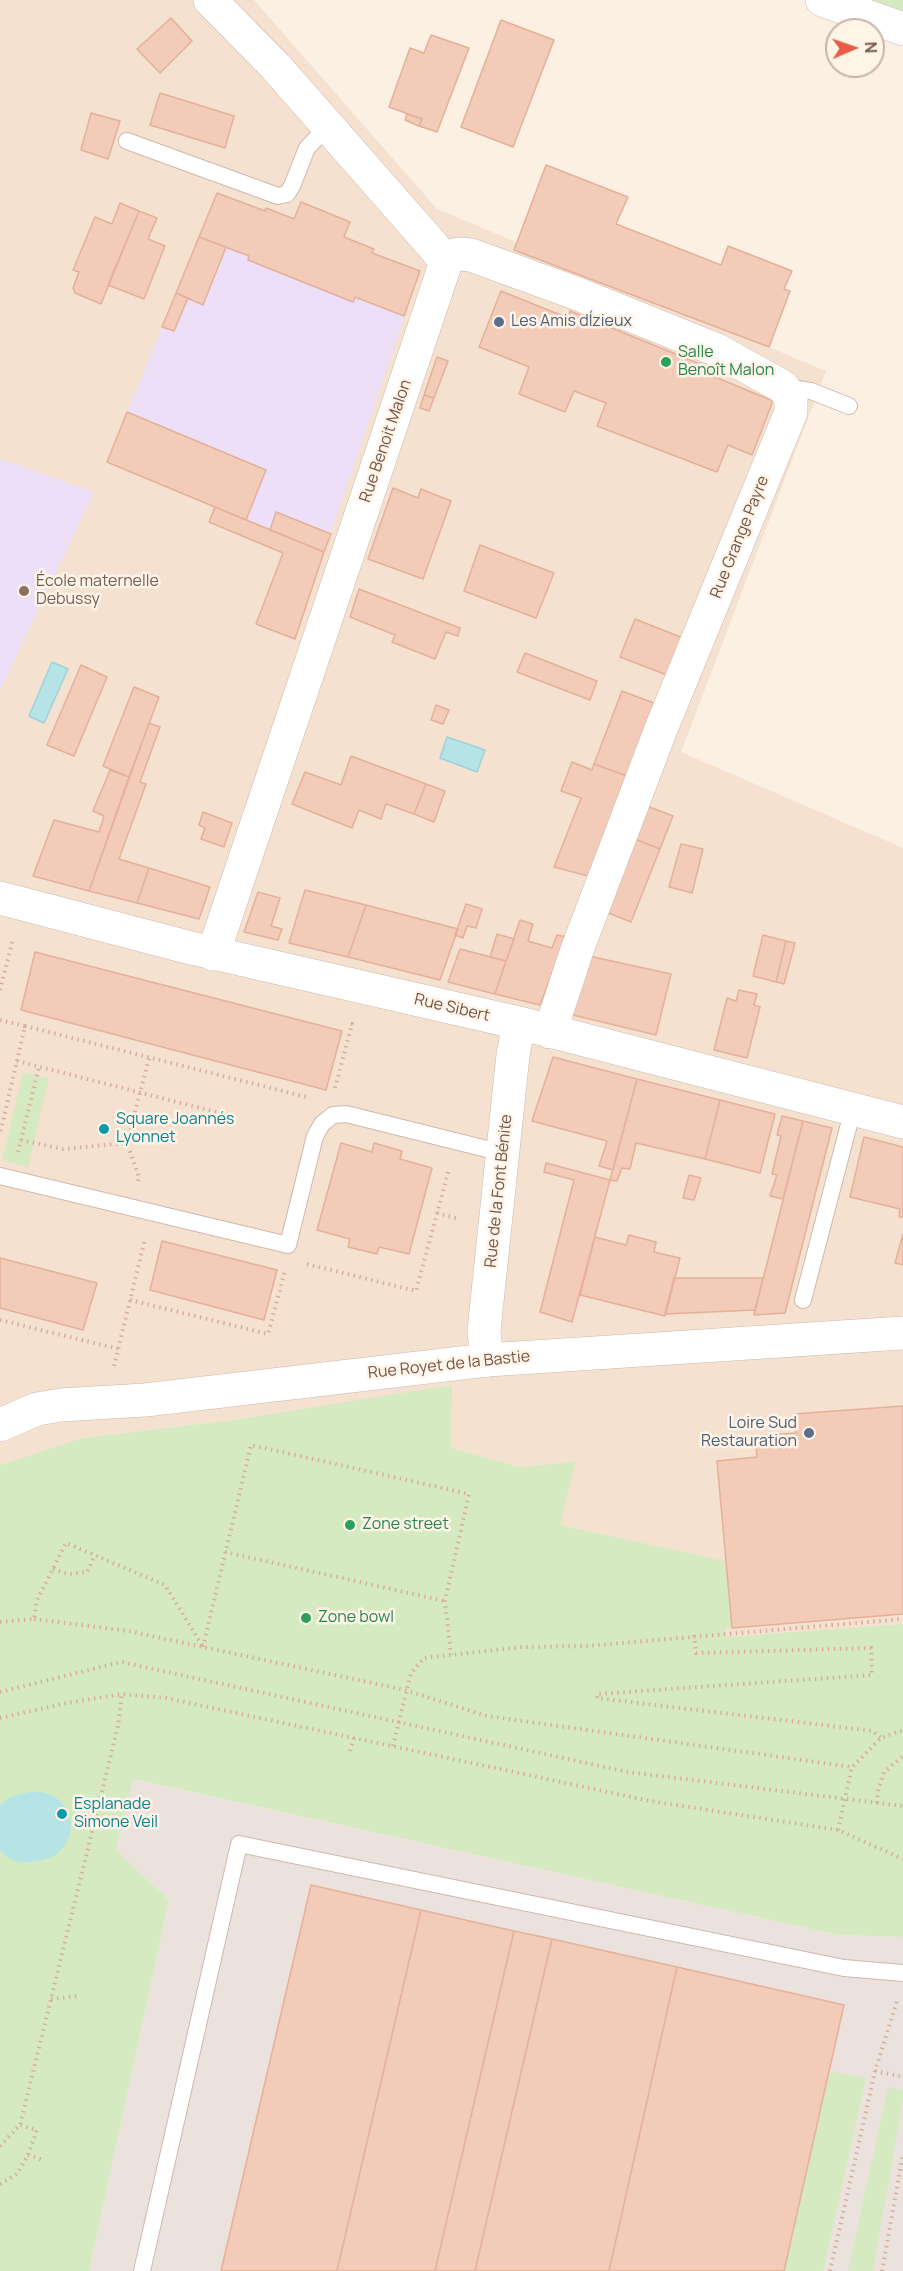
<!DOCTYPE html>
<html>
<head>
<meta charset="utf-8">
<style>
	body { margin:0 }
	#map { position:relative; width:903px; height:2271px; overflow:hidden; background:#fcf0e2; font-family:Manrope,sans-serif }
	canvas { display:block }
	.north { position:absolute; left:825px; top:18px; width:60px; height:60px; box-sizing:border-box; background:#fff4e8; border:2px solid #c7b4a8; border-radius:50%; rotate:88deg; font-size:16px; font-weight:700; line-height:24px; text-align:center; color:#745448 }
	.north::after { content:''; display:block; margin:auto; width:21px; height:27px; background:#e85c45; clip-path:polygon(50% 0,100% 100%,50% 72%,0 100%) }
</style>
</head>
<body>
<div id="map">
<canvas width="903" height="2271"></canvas>
<div class="north">N</div>
</div>
<script>
const g = document.querySelector('canvas').getContext('2d');
g.lineJoin = 'round';
function fillPath(path, color) {
  g.fillStyle = color;
  g.fill(path, 'evenodd');
}
function shape(rows) {
  const path = new Path2D();
  for (const r of rows) {
    path.moveTo(r[0], r[1]);
    for (let i = 2; i < r.length; i += 2) path.lineTo(r[i], r[i + 1]);
  }
  return path;
}
function stroke(path, color, width, dash) {
  g.strokeStyle = color;
  g.lineWidth = width;
  g.lineCap = dash ? 'butt' : 'round';
  g.setLineDash(dash || []);
  g.stroke(path);
}
function write(font, color, halo, rows, align = 'center') {
  g.font = font + ' Manrope,sans-serif';
  g.lineWidth = 5;
  g.setLineDash([]);
  g.textBaseline = 'middle';
  g.strokeStyle = halo;
  g.fillStyle = color;
  for (const [text, x, y, turn = 0] of rows) {
    g.save();
    g.translate(x, y);
    g.rotate((+turn || 0) * Math.PI / 180);
    g.textAlign = isNaN(turn) ? turn : align;
    if (halo) g.strokeText(text, 0, 0);
    g.fillText(text, 0, 0);
    g.restore();
  }
}
const residential = shape([
	[0,0,254,0,437,209,826,371,681,752,903,848,903,1624,727,1638,719,1560,560,1525,576,1461,520,1467,450,1448,452,1413,240,1419,82,1438,0,1465]
]);
const industrial = shape([
	[132,1779,838,1935,903,1937,903,2271,89,2271,169,1900,116,1850]
]);
const education = shape([
	[217,193,264,211,266,208,294,219,301,202,350,222,344,238,374,249,373,253,420,271,324,552,107,462],
	[0,459,94,492,0,690]
]);
const green = shape([
	[872,0,903,0,903,11,891,7],
	[23,1072,49,1078,28,1167,2,1160],
	[452,1385,451,1448,520,1467,576,1461,560,1525,726,1561,732,1627,726,1628,727,1637,903,1624,903,1937,838,1935,133,1779,116,1850,169,1900,89,2271,0,2271,0,1465,82,1438,240,1419],
	[830,2071,866,2078,823,2271,783,2271],
	[888,2087,903,2090,903,2099,873,2271,848,2271]
]);
const water = shape([
	[52,662,68,669,44,723,29,716,52,662],
	[447,737,485,750,477,772,440,758,447,737]
]);
const river = shape([
	[26,1828,36,1826]
]);
const building = shape([
	[171,18,192,41,160,73,137,49,171,18],
	[501,20,554,40,513,147,461,127,501,20],
	[431,35,469,48,437,132,419,126,422,119,389,107,410,48,424,53,431,35],
	[160,93,234,116,225,148,150,125,160,93],
	[91,113,120,121,108,159,81,150,91,113],
	[407,114,422,119,419,126,405,120,407,114],
	[546,165,628,197,616,224,721,265,728,246,792,271,784,289,790,291,769,347,514,250,546,165],
	[217,193,265,211,266,208,294,219,301,202,350,222,344,237,374,249,372,253,420,271,404,316,355,297,353,302,248,260,249,256,199,237,217,193],
	[120,203,139,211,101,304,75,293,73,288,79,272,73,270,95,217,112,224,120,203],
	[139,211,157,218,148,239,165,246,144,299,108,285,139,211],
	[199,237,226,247,203,305,176,293,199,237],
	[501,291,568,318,570,311,710,368,708,374,773,401,752,455,728,445,717,472,597,426,606,403,574,391,565,412,519,394,529,367,479,347,501,291],
	[176,293,188,298,174,331,162,327,176,293],
	[437,357,448,361,434,398,424,395,437,357],
	[424,395,434,398,429,411,420,408,424,395],
	[127,412,266,470,246,520,107,462,127,412],
	[393,488,418,498,421,489,451,501,423,579,368,559,393,488],
	[215,507,324,552,295,639,256,624,283,553,209,522,215,507],
	[276,512,331,534,324,552,270,530,276,512],
	[480,545,554,573,536,618,464,591,480,545],
	[359,589,460,628,458,636,446,632,435,659,392,642,395,635,350,617,359,589],
	[635,619,683,638,667,675,620,657,635,619],
	[525,653,597,681,590,700,517,672,525,653],
	[81,665,107,677,74,756,47,745,81,665],
	[134,687,159,697,129,777,103,766,134,687],
	[622,691,656,704,627,776,594,764,622,691],
	[436,705,449,710,443,724,431,720,436,705],
	[149,723,160,727,140,782,146,784,119,859,149,868,137,903,89,891,149,723],
	[351,756,426,784,414,814,386,804,381,819,359,810,352,828,292,804,305,772,341,785,351,756],
	[572,762,592,770,594,764,627,776,588,876,554,867,581,798,561,791,572,762],
	[110,770,129,777,89,891,33,876,54,820,99,832,104,816,93,811,110,770],
	[426,784,445,791,434,822,414,814,426,784],
	[647,806,673,816,660,849,635,839,647,806],
	[203,812,232,823,224,847,201,839,205,828,199,825,203,812],
	[635,839,660,849,631,922,606,912,635,839],
	[681,844,703,849,692,893,669,887,681,844],
	[149,868,210,887,199,919,137,903,149,868],
	[305,890,366,905,348,957,289,943,305,890],
	[258,892,280,898,271,926,282,929,278,940,244,932,258,892],
	[466,904,482,909,476,928,467,926,463,938,455,935,466,904],
	[366,905,458,929,440,980,348,957,366,905],
	[520,920,533,924,528,941,552,948,557,935,566,937,540,1005,495,994,520,920],
	[497,934,514,939,506,961,490,957,497,934],
	[763,935,786,941,776,982,753,976,763,935],
	[786,941,795,943,784,984,776,982,786,941],
	[460,949,506,961,495,994,448,982,460,949],
	[35,952,342,1031,326,1090,21,1010,35,952],
	[589,956,671,974,656,1035,573,1015,589,956],
	[739,990,757,994,754,1005,760,1007,747,1058,714,1050,727,998,736,1001,739,990],
	[553,1057,637,1079,613,1170,599,1166,607,1141,532,1121,553,1057],
	[637,1079,720,1100,705,1159,636,1143,630,1169,622,1168,617,1181,610,1180,637,1079],
	[720,1100,775,1114,760,1173,705,1159,720,1100],
	[782,1116,803,1121,783,1199,770,1196,777,1175,772,1174,781,1136,777,1135,782,1116],
	[803,1121,832,1128,785,1313,754,1315,803,1121],
	[864,1137,903,1147,903,1217,899,1217,900,1209,850,1197,864,1137],
	[341,1143,372,1152,374,1143,402,1151,400,1159,432,1168,409,1254,379,1247,377,1254,348,1247,350,1239,317,1230,341,1143],
	[546,1163,610,1180,572,1322,540,1312,574,1180,544,1172,546,1163],
	[689,1175,701,1178,694,1200,683,1198,689,1175],
	[903,1234,903,1265,895,1263,903,1234],
	[629,1235,656,1242,654,1252,680,1258,665,1316,580,1295,595,1237,626,1245,629,1235],
	[162,1241,277,1270,264,1320,150,1290,162,1241],
	[0,1258,97,1283,83,1330,0,1308,0,1258],
	[674,1278,763,1278,755,1310,665,1314,674,1278],
	[903,1406,903,1614,732,1628,717,1461,757,1457,755,1436,796,1433,794,1414,903,1406],
	[311,1885,421,1910,337,2271,221,2271,311,1885],
	[421,1910,514,1931,435,2271,337,2271,421,1910],
	[514,1931,552,1939,475,2271,435,2271,514,1931],
	[552,1939,677,1967,609,2271,475,2271,552,1939],
	[677,1967,844,2005,784,2271,609,2271,677,1967]
]);
const path = shape([
	[0,990,13,939],
	[0,1020,25,1026,0,1134],
	[25,1026,310,1098],
	[17,1061,220,1113],
	[335,1088,352,1024,347,1023],
	[21,1140,63,1149,127,1143],
	[18,1152,39,1067],
	[138,1181,139,1177,127,1143,149,1058],
	[437,1213,459,1219],
	[307,1264,416,1291,449,1169],
	[130,1300,268,1334,285,1271],
	[0,1320,119,1349],
	[114,1366,145,1239],
	[225,1552,445,1601],
	[53,1569,69,1574,87,1572,95,1555],
	[34,1619,128,1631,405,1690,487,1716,852,1767],
	[0,1622,34,1619,37,1600,66,1543,165,1585,203,1647],
	[694,1635,696,1653,871,1648,872,1675,597,1694,597,1698,873,1731,881,1738],
	[203,1647,251,1445,469,1494,445,1601,451,1655],
	[0,1692,121,1662,628,1772,903,1806],
	[0,1718,67,1703,122,1694,166,1698,650,1801,838,1830,903,1859],
	[393,1746,411,1673,424,1658,523,1647,587,1646,903,1619],
	[350,1751,354,1738],
	[877,1803,878,1791,884,1772,903,1756],
	[838,1830,852,1767,881,1738,903,1730],
	[51,1999,78,1996],
	[875,2071,903,2077],
	[0,2146,20,2125,118,1726,122,1694],
	[28,2155,43,2160],
	[0,2184,17,2174,28,2155,37,2130,20,2125],
	[830,2271,875,2071,897,2001],
	[882,2271,903,2154]
]);
const service = shape([
	[127,141,278,196,287,194,292,186,307,148,328,126],
	[784,387,811,391,849,406],
	[0,1176,288,1245,315,1136,322,1124,333,1115,346,1114,503,1153],
	[803,1300,853,1109],
	[142,2271,239,1844,844,1968,903,1973]
]);
const minor = shape([
	[210,0,276,67,434,247,443,258,445,265,213,954],
	[443,258,459,254,471,255,578,294,717,350,783,387,791,398,791,412,661,729,577,950,550,1032],
	[0,898,187,947,519,1023,903,1122],
	[487,1360,484,1332,486,1311,513,1055,519,1023]
]);
const tertiary = shape([
	[822,0,903,29],
	[0,1425,37,1409,61,1405,145,1400,487,1360,903,1333]
]);
const markers = [
	[499,322,6,"#5c6f8a"],
	[666,362,6,"#2e9e5b"],
	[24,591,6,"#8d6e63"],
	[104,1129,6,"#0f9aa8"],
	[809,1433,6,"#5c6f8a"],
	[350,1525,6,"#2e9e5b"],
	[306,1618,6,"#2e9e5b"],
	[62,1814,6,"#0f9aa8"]
];
const serviceNames = [
	["Les Amis dÍzieux",511,322],
	["Loire Sud",797,1424,"right"],
	["Restauration",797,1442,"right"]
];
const leisureNames = [
	["Salle",678,353],
	["Benoît Malon",678,371],
	["Zone street",362,1525],
	["Zone bowl",318,1618]
];
const streetNames = [
	["Rue Benoit Malon",386,441,-71],
	["Rue Grange Payre",740,537,-68],
	["Rue Sibert",452,1008,13],
	["Rue de la Font Bénite",499,1191,-84],
	["Rue Royet de la Bastie",449,1365,-6]
];
const educationNames = [
	["École maternelle",36,582],
	["Debussy",36,600]
];
const cultureNames = [
	["Square Joannés",116,1120],
	["Lyonnet",116,1138],
	["Esplanade",74,1805],
	["Simone Veil",74,1823]
];
fillPath(residential, '#f4e1d0');
fillPath(industrial, '#ebe2dd');
fillPath(education, '#eddff8');
fillPath(green, '#d5eac0');
fillPath(water, '#b6e3e6');
stroke(water, '#9cd3d8', 1.5);
stroke(river, '#b6e3e6', 69);
fillPath(building, '#f2cbb9');
stroke(building, '#e5b099', 1.5);
stroke(service, '#d0b8ab', 18);
stroke(minor, '#d0b8ab', 34);
stroke(tertiary, '#d0b8ab', 34);
stroke(path, '#d7ae9c', 4, [1.5, 4.5]);
stroke(service, '#fff', 16);
stroke(minor, '#fff', 33);
stroke(tertiary, '#fff', 33);
for (const [x, y, r, color] of markers) {
  const dot = new Path2D();
  dot.arc(x, y, r, 0, 2 * Math.PI);
  g.fillStyle = color;
  g.fill(dot);
  stroke(dot, '#fff4e8', 2);
}
write('16px', '#4e5e75', '#fff4e8', serviceNames, 'left');
write('16px', '#27864d', '#fff4e8', leisureNames, 'left');
write('16px', '#745448', '#fff4e8', streetNames);
write('16px', '#785e54', '#fff4e8', educationNames, 'left');
write('16px', '#0d838f', '#fff4e8', cultureNames, 'left');
</script>
</body>
</html>
